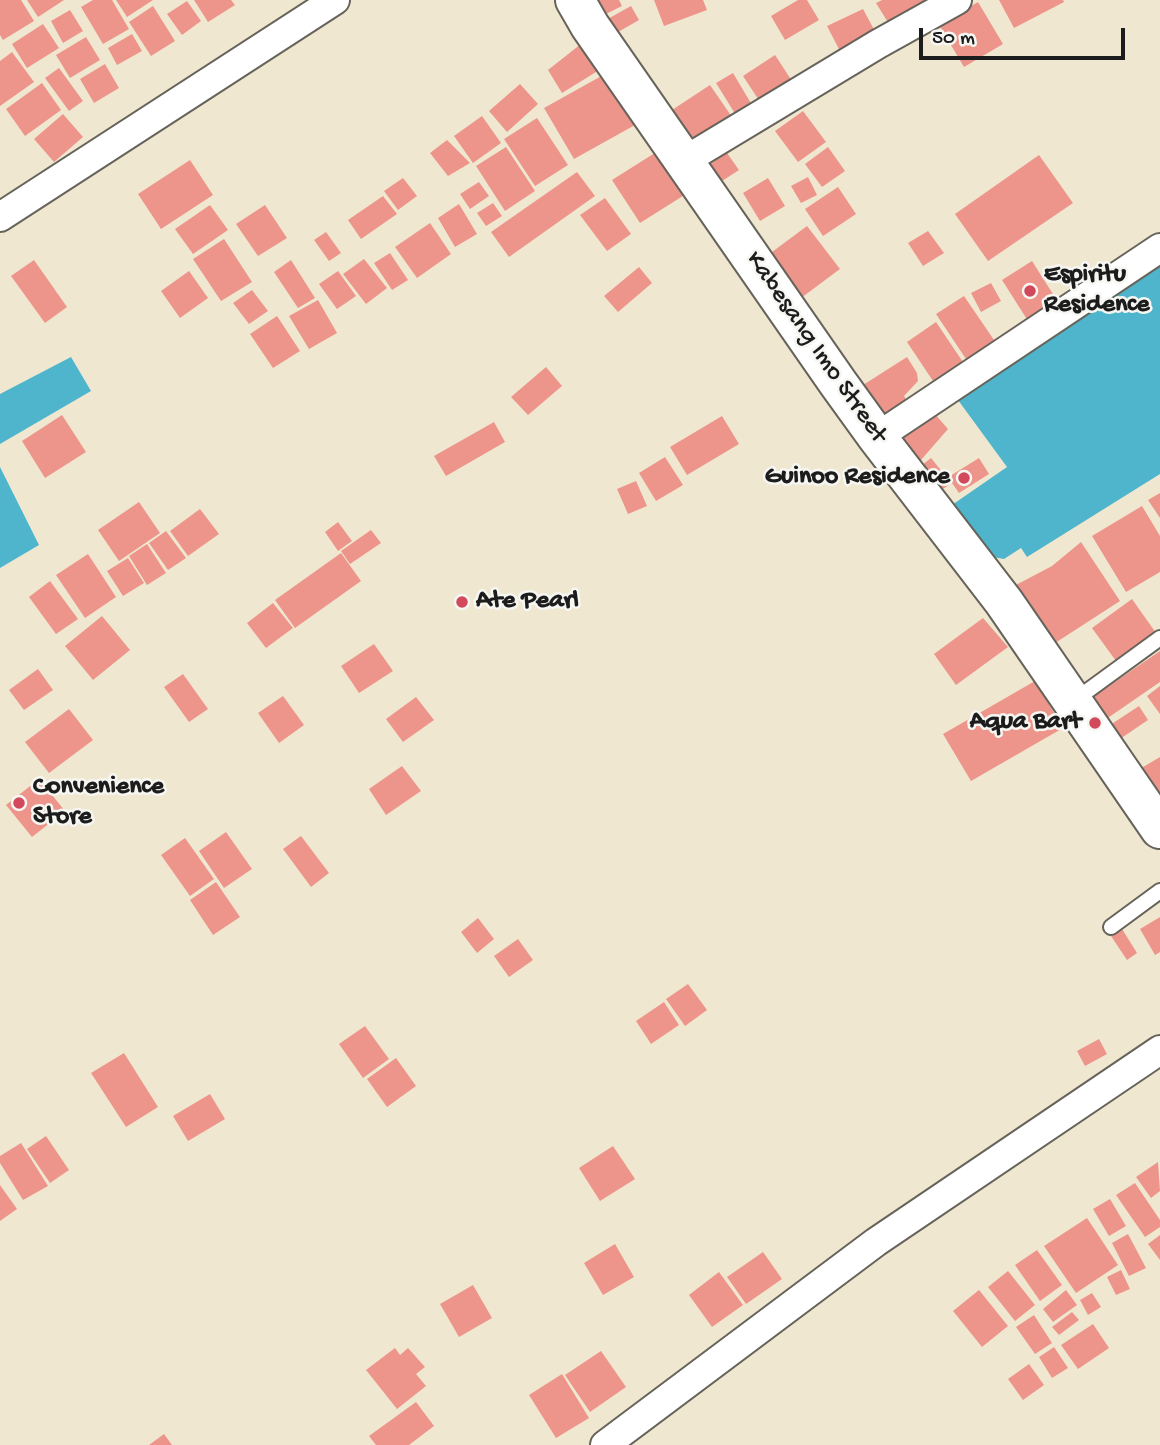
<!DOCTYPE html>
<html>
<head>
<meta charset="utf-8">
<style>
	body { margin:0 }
	#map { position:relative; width:1160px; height:1445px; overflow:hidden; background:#f0e7d1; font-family:"Gochi Hand",sans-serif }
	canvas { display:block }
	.scale { position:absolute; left:919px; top:28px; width:206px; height:32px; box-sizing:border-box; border:4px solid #1c1c1c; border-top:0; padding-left:9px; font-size:21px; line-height:24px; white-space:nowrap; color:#1c1c1c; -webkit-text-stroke:5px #f6f6f2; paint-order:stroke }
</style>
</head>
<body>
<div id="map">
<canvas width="1160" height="1445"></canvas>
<div class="scale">50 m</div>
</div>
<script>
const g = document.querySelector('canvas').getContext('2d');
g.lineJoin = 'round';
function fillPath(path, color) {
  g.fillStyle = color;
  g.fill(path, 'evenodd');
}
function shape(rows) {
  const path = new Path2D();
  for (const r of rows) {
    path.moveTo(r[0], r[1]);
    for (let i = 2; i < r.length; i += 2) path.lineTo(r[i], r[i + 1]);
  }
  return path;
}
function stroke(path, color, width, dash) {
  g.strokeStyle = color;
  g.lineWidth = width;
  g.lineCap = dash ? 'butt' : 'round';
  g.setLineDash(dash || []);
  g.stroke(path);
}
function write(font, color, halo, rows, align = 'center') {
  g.font = font + ' "Gochi Hand",sans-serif';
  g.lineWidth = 5;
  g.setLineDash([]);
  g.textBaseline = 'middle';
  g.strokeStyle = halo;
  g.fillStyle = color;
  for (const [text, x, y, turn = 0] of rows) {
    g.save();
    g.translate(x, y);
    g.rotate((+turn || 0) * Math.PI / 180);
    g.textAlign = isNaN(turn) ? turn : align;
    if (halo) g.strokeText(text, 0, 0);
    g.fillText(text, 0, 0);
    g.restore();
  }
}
const water = shape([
	[1160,265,1160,474,1027,557,1021,548,1004,559,987,556,949,507,1007,467,958,400],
	[71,357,91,391,0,444,0,394],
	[0,467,39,545,0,568]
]);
const building = shape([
	[0,0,21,0,34,21,3,40,0,35],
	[27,0,64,0,38,17],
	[93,0,112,0,129,29,103,44,81,7],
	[116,0,153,0,127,17],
	[194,0,231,0,235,5,208,22],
	[598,0,619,0,622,6,600,17,593,3],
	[654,0,703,0,707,10,664,26],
	[798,0,807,0,819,20,785,40,771,16],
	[882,0,926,0,932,10,894,32,876,3],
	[999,0,1063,0,1064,2,1014,28],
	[187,1,201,21,182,35,167,14],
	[978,2,1003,44,964,67,939,25],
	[153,6,175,41,151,56,129,22],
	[631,6,639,20,613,35,604,21],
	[863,9,878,37,842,55,827,26],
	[70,10,83,31,63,43,51,21],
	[43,24,59,48,27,68,12,44],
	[132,34,142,51,117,65,108,48],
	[591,36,609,64,562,93,548,70],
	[86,37,100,60,70,78,56,55],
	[12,52,34,82,0,106,0,61],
	[775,55,796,87,764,108,743,76],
	[105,64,119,88,94,103,80,79],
	[59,68,83,101,69,111,45,78],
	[733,73,755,110,739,120,716,83],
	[605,74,635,125,574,159,544,108],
	[42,83,61,110,25,136,6,109],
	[520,84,538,104,507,132,489,111],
	[710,85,732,117,695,143,672,110],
	[803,111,826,142,798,162,775,131],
	[63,114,83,137,54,162,34,139],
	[482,116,501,143,473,163,454,136],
	[537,118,568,165,535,186,504,139],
	[447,140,470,163,448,176,430,153],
	[506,147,535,191,505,211,476,166],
	[828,147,845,171,822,187,805,164],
	[658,151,686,194,640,223,612,180],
	[727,153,739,170,716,185,704,168],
	[1039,155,1073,203,988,261,955,214],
	[190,160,213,195,161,229,138,194],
	[577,172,595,196,509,257,491,232],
	[808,177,817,195,801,203,791,186],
	[403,178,417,196,398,210,384,191],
	[768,178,785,206,760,221,743,193],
	[479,182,489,196,470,209,460,194],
	[838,187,856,214,823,236,805,209],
	[383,196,397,214,361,239,348,220],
	[605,198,631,234,607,251,580,215],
	[493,203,502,216,486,226,477,213],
	[459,204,477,234,455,247,438,218],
	[210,205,228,230,193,254,175,229],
	[265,205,287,238,258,256,236,224],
	[430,223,451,254,417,278,395,247],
	[807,226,840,269,801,298,768,255],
	[928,231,944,253,923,266,908,243],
	[326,232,341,253,329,261,314,240],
	[224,239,252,282,221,301,193,259],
	[390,253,408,280,392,290,374,263],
	[364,259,387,288,366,304,343,274],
	[34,260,67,307,45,323,11,276],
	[291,260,315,298,298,308,274,272],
	[1032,261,1058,302,1028,321,1002,280],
	[639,267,652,283,618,312,604,296],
	[189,271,208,298,180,318,161,291],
	[338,271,356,296,337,309,319,284],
	[991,283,1001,301,981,312,971,293],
	[252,290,268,311,249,324,233,303],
	[964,296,994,340,966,359,936,314],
	[318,300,337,333,309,349,289,316],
	[277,316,300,351,273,368,250,334],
	[936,322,967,368,937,387,907,342],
	[907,357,917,373,918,381,904,396,911,408,887,423,863,385],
	[546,367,562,386,528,415,511,397],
	[934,413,948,429,914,468,893,433],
	[62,415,86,452,45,478,22,441],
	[722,416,739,444,687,475,670,447],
	[494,422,505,442,446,476,434,456],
	[665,457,683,485,656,501,639,473],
	[931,458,944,474,931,484,918,468],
	[979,458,989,474,959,493,952,483,938,492,934,486],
	[636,481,647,506,628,514,617,489],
	[1160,493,1160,518,1148,500],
	[139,502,160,533,119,561,98,530],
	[1142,506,1160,536,1160,572,1126,592,1092,536],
	[200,509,219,534,188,556,170,531],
	[338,522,352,541,338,551,325,532],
	[371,530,381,543,350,564,341,551],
	[166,531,186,558,168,570,149,543],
	[1081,542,1120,601,1052,645,1014,586,1052,566],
	[147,544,166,573,147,585,129,556],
	[341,553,361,581,295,628,275,600],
	[88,554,116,597,85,618,56,575],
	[128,558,144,583,123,596,107,571],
	[50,581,78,619,56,634,29,597],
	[1132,599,1156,633,1116,661,1092,628],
	[273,603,293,628,266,648,247,623],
	[102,616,130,650,93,680,65,646],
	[983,618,1008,647,956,685,934,654],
	[374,644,393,671,359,693,341,666],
	[1160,651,1160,682,1099,724,1084,703],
	[38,669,53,690,24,710,9,690],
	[183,674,208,709,189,722,164,687],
	[1035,681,1063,728,971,781,943,734],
	[1160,686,1160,714,1147,696],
	[283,696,304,725,279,743,258,713],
	[416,697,434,720,403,742,386,719],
	[1139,706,1148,720,1114,743,1104,729],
	[69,709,93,740,49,773,25,742],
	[1160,757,1160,801,1138,770],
	[402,766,421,791,386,815,369,789],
	[39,779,65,811,32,837,6,805],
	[226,832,252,869,224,888,199,851],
	[301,836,329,873,311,887,283,849],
	[185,838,214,879,190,896,161,855],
	[216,882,240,917,213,935,190,900],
	[1160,917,1160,952,1155,955,1140,929],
	[478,918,494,939,477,953,461,932],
	[1122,929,1137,953,1127,960,1111,936],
	[518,939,533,960,509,977,494,956],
	[688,984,707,1010,685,1026,666,999],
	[664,1002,679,1025,651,1044,636,1021],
	[365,1026,389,1059,363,1078,339,1044],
	[1099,1039,1107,1054,1085,1066,1077,1051],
	[124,1053,158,1107,126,1127,91,1073],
	[396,1058,416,1086,387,1107,367,1079],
	[210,1094,225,1119,188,1141,173,1116],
	[46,1136,69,1170,50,1183,27,1149],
	[21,1143,48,1186,23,1200,0,1163,0,1156],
	[613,1146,635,1179,600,1201,579,1168],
	[1158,1162,1160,1191,1151,1198,1136,1177],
	[1135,1183,1160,1220,1160,1227,1145,1237,1116,1195],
	[0,1185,17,1209,0,1221],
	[1110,1199,1126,1226,1109,1236,1093,1209],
	[1087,1218,1118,1265,1076,1293,1044,1246],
	[1128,1234,1146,1268,1129,1276,1112,1243],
	[1160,1235,1160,1260,1148,1244],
	[615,1244,634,1277,603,1295,584,1263],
	[1037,1250,1062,1285,1040,1301,1015,1265],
	[763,1252,782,1279,746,1304,727,1277],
	[1121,1270,1130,1289,1116,1295,1107,1277],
	[1008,1271,1035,1305,1015,1321,988,1287],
	[719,1272,743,1305,712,1327,689,1295],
	[473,1285,492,1318,459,1337,440,1304],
	[979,1290,1008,1326,982,1347,953,1311],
	[1066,1290,1077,1305,1053,1322,1043,1309],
	[1092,1293,1101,1307,1088,1315,1080,1300],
	[1072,1312,1079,1320,1059,1335,1052,1327],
	[1034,1315,1052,1343,1035,1354,1016,1327],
	[1093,1324,1109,1348,1078,1369,1061,1345],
	[1054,1347,1068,1368,1052,1378,1039,1357],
	[395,1348,400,1355,408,1348,425,1367,416,1374,426,1386,397,1409,366,1370],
	[601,1351,626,1387,590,1412,565,1375],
	[1029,1364,1044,1385,1023,1400,1008,1379],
	[562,1374,589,1418,556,1438,529,1395],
	[416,1402,434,1426,409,1445,376,1445,369,1436],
	[164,1434,172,1445,149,1445]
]);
const lane = shape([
	[1075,700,1160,638],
	[1111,927,1160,891]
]);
const street = shape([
	[684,161,878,44,957,0],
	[0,217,335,0],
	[877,437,1160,248],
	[605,1445,876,1242,1160,1050]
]);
const secondary = shape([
	[575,0,590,26,838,383,877,437,1004,602,1160,829]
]);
const markers = [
	[1030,291,7,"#d1495b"],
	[964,478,7,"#d1495b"],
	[462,602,7,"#d1495b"],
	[1095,723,7,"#d1495b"],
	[19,803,7,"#d1495b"]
];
const poiNames = [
	["Espiritu",1044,276],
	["Residence",1044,306],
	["Guinoo Residence",950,478,"right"],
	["Ate Pearl",476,602],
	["Aqua Bart",1081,723,"right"],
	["Convenience",33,788],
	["Store",33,818]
];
const streetNames = [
	["Kabesang Imo Street",815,348,55]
];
fillPath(water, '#4eb5cc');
fillPath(building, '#ed958a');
stroke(lane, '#66635b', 18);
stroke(street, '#66635b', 32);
stroke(secondary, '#66635b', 42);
stroke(lane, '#fff', 14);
stroke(street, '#fff', 28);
stroke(secondary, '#fff', 38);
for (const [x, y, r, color] of markers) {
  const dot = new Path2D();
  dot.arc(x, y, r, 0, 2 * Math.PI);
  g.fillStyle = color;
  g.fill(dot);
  stroke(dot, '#f6f6f2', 2.5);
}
write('bold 26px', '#1c1c1c', '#f6f6f2', poiNames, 'left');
write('26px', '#1c1c1c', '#f6f6f2', streetNames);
</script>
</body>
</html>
